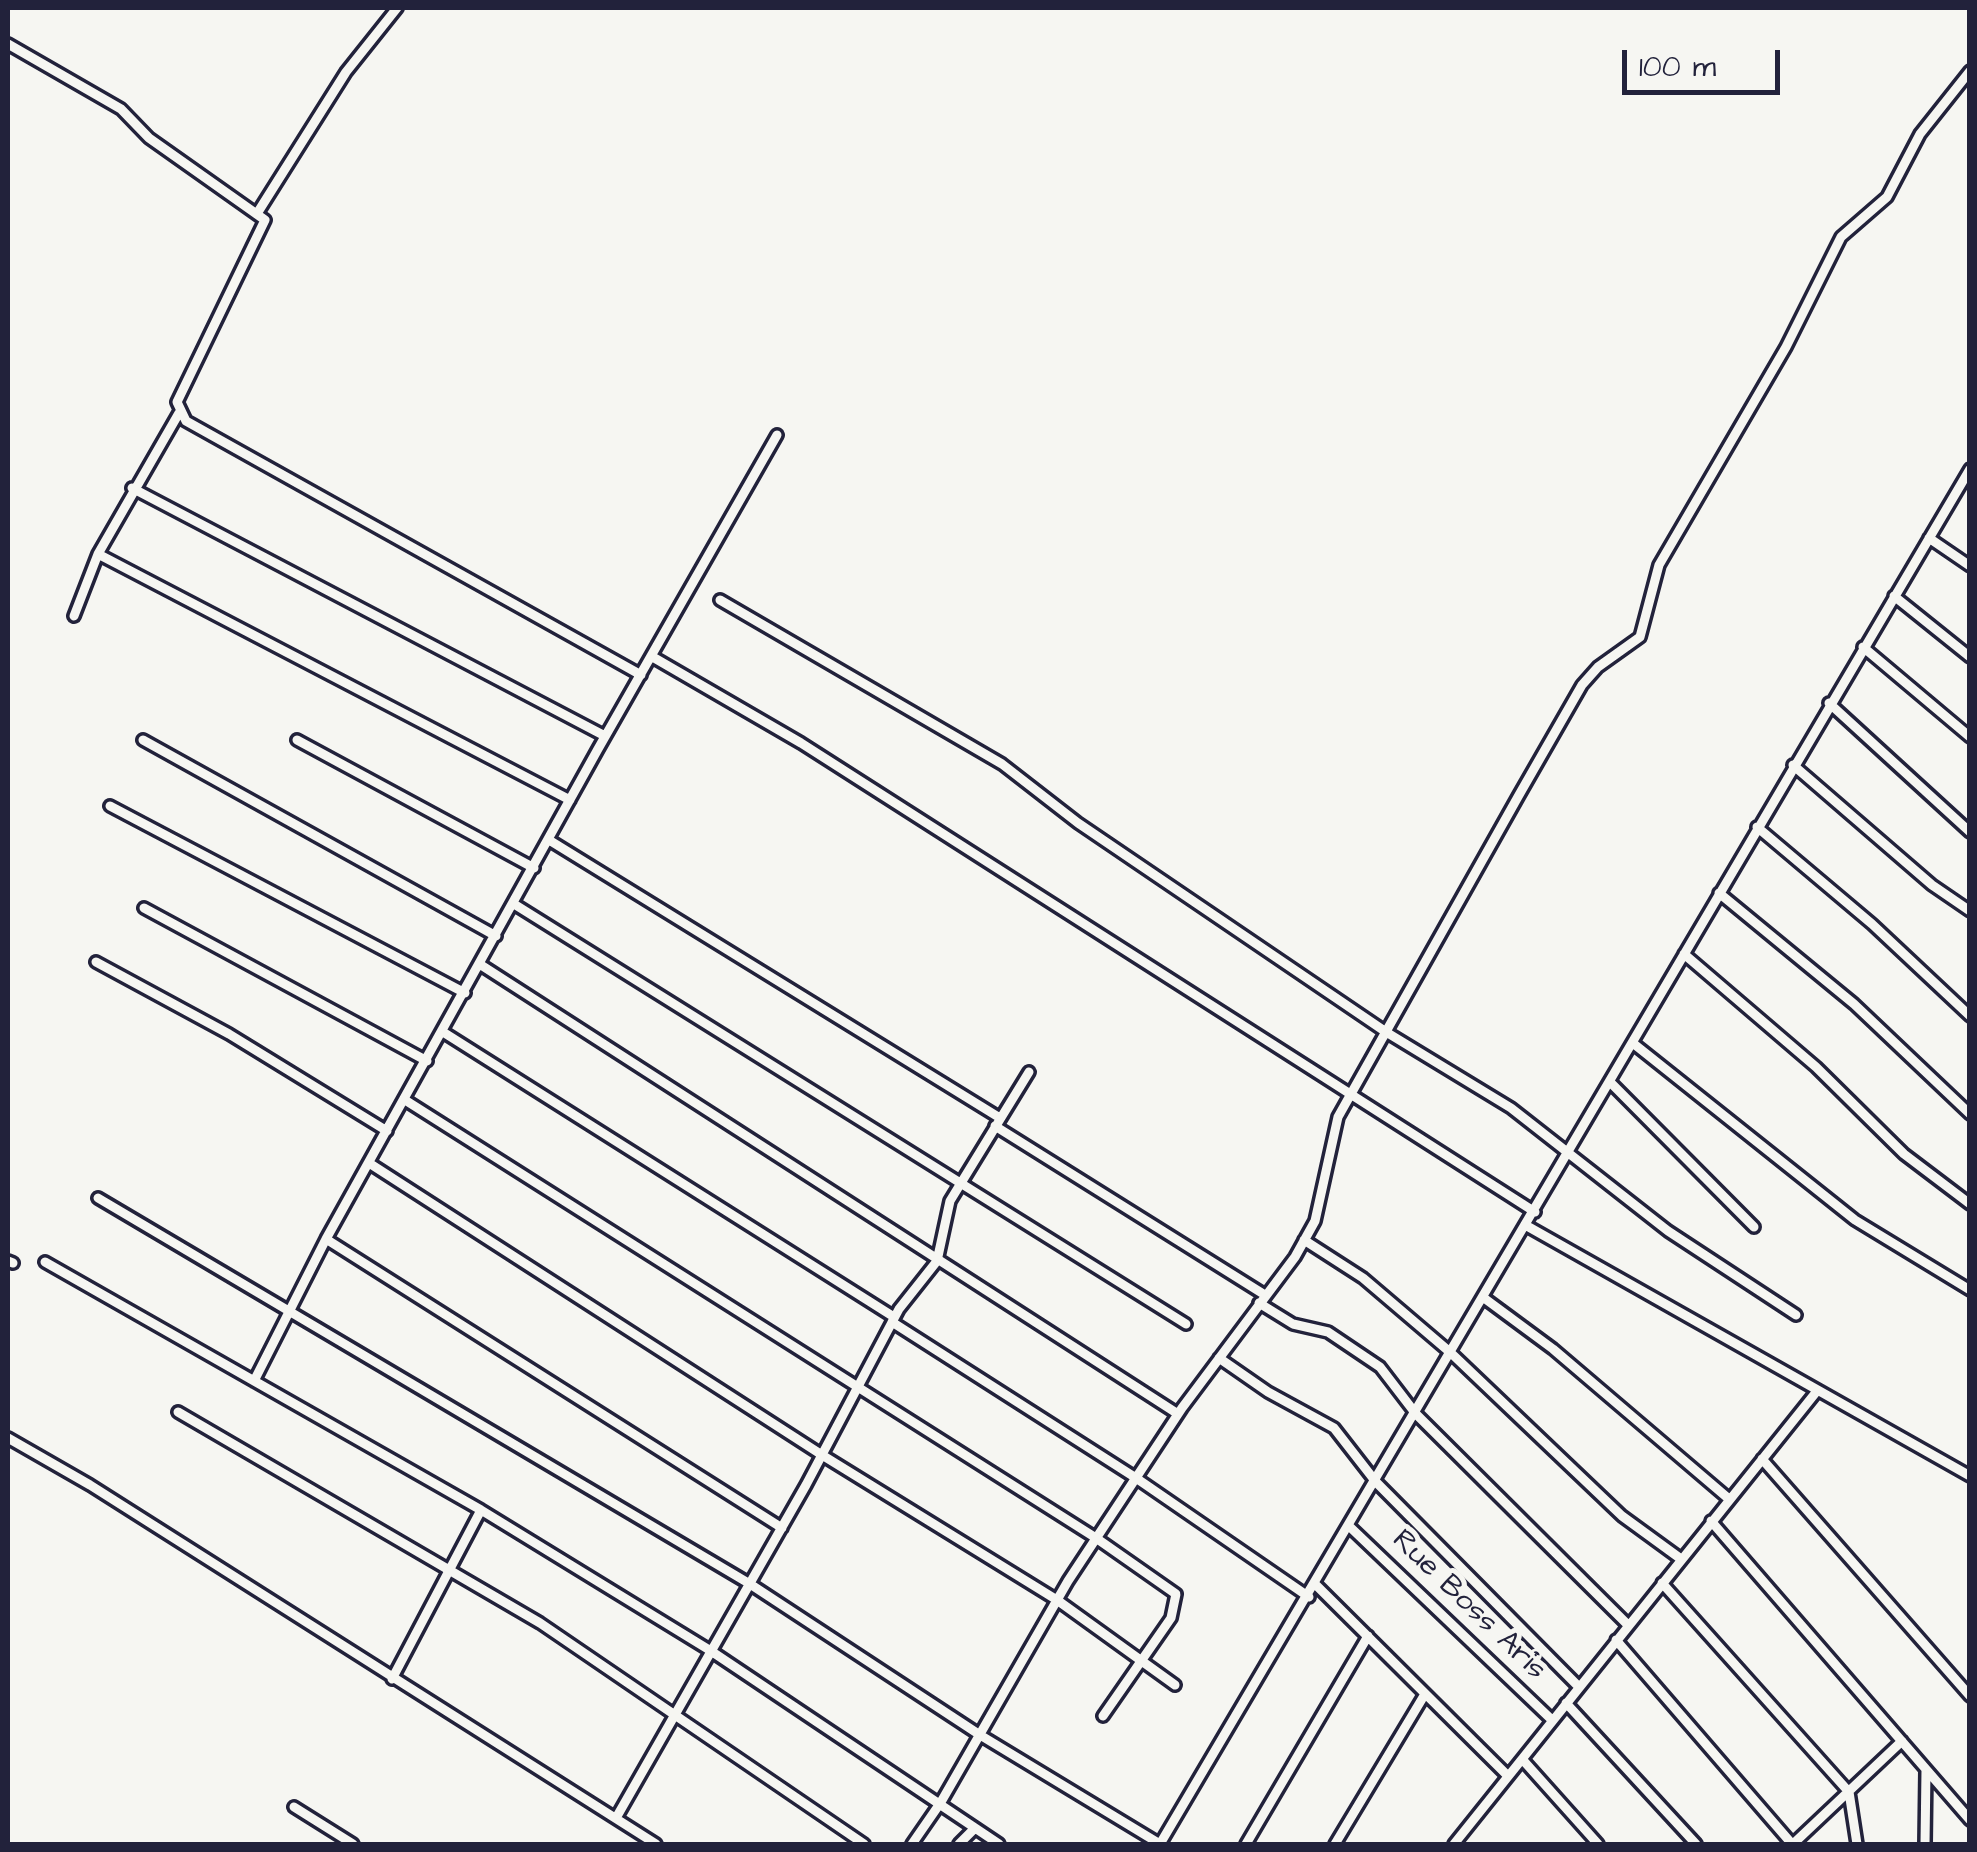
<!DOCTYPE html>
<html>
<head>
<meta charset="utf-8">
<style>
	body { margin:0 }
	#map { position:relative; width:1977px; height:1852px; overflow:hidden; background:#f6f6f2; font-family:"Architects Daughter",sans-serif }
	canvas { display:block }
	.frame { position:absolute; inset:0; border:10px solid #22223b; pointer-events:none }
	.scale { position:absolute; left:1622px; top:50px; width:158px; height:45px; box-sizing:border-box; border:5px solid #22223b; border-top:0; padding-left:12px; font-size:30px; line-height:35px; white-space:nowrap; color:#22223b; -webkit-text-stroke:8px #f6f6f2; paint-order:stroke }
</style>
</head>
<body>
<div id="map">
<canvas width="1977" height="1852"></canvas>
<div class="frame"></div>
<div class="scale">100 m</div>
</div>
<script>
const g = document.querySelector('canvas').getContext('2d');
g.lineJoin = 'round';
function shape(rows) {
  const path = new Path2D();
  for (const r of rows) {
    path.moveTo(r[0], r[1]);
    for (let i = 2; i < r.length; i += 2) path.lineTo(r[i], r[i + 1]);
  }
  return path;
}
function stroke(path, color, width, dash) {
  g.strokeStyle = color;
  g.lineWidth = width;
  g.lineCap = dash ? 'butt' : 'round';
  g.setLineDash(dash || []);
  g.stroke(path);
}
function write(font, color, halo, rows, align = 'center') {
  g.font = font + ' "Architects Daughter",sans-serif';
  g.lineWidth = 10;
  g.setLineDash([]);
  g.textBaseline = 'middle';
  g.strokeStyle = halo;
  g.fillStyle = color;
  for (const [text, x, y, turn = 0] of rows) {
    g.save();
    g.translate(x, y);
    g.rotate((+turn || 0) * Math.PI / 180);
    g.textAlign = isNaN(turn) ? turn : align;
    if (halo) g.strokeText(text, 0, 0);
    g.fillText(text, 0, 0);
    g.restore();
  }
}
const street = shape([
	[8,44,121,109,149,138,265,220,177,402,186,421,641,675],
	[258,212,346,72,397,8],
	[132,488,605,736],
	[1929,538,1970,566],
	[98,554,570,800],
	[1894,596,1970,657],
	[720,600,1002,764,1078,823,1386,1032,1511,1108,1668,1231,1796,1315],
	[74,616,98,554,179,413],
	[1863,647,1970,737],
	[651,656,801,743,1535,1212],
	[1829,703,1970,832],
	[143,740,496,936],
	[297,740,534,868],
	[1793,765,1932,885,1970,911],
	[110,806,465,993],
	[1757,827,1872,924,1970,1016],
	[549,840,1000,1118],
	[1719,893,1854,1004,1970,1114],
	[514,904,1186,1324],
	[144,908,427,1061],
	[1684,954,1816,1067,1904,1154,1970,1204],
	[96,962,229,1034,387,1131],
	[481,965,1178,1414],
	[443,1032,894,1317],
	[1634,1044,1855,1220,1970,1290],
	[1611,1083,1754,1227],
	[405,1100,1096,1538,1176,1594,1171,1618,1103,1716],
	[995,1126,1265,1295],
	[369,1163,822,1455,1057,1600,1175,1685],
	[98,1198,750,1584,980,1735,1160,1844],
	[1527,1226,1970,1476],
	[326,1239,782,1528],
	[1304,1240,1363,1278,1451,1353,1622,1516,1681,1559],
	[8,1261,13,1263],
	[45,1262,481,1510,711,1651,999,1844],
	[1484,1298,1553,1349,1729,1499],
	[1259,1303,1293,1324,1328,1332,1380,1367,1416,1414,1628,1625],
	[892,1322,1136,1478,1309,1597],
	[1219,1358,1268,1392,1334,1428,1376,1482,1579,1687],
	[254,1381,326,1239,598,749,777,435],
	[178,1412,540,1623,864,1844],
	[8,1438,90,1485,656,1844],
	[1762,1459,1970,1696],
	[1711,1521,1970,1820],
	[1350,1527,1552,1720],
	[1662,1583,1849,1792,1857,1844],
	[1316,1585,1508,1776],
	[1616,1640,1792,1844],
	[392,1679,481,1510],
	[1566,1703,1696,1844],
	[1522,1759,1598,1844],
	[294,1807,353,1844],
	[616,1818,806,1485,899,1309,937,1261,950,1201,1029,1072],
	[912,1844,941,1802,1068,1581,1182,1408,1295,1257,1315,1221,1338,1117,1519,795,1582,685,1598,667,1640,637,1659,565,1786,347,1841,237,1887,197,1920,134,1970,71],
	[959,1844,975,1828],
	[1160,1844,1970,469],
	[1246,1844,1368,1636],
	[1335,1844,1425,1694],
	[1454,1844,1817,1391],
	[1793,1844,1902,1741],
	[1925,1844,1926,1770]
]);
const streetNames = [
	["Rue Boss Aris",1468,1606,44]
];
stroke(street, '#22223b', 16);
stroke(street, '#f6f6f2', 9);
write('30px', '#22223b', '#f6f6f2', streetNames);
</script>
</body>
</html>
